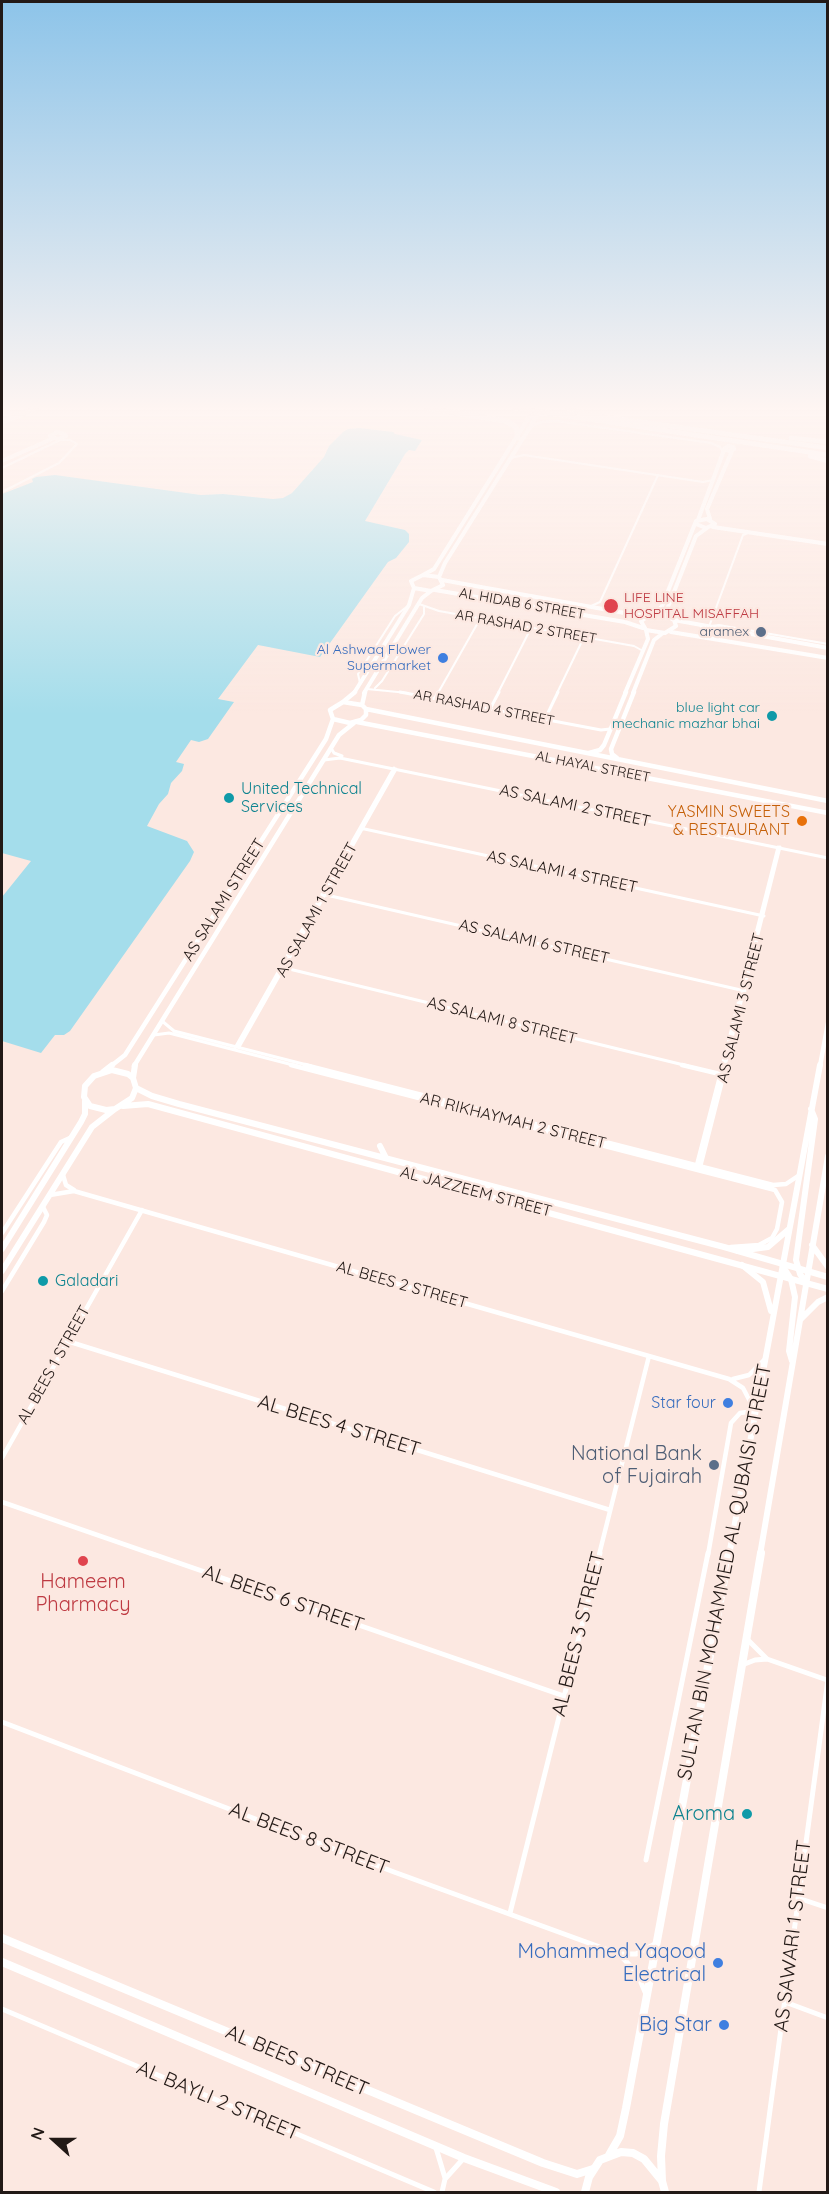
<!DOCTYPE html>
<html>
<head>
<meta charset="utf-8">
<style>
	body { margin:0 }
	#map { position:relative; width:829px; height:2194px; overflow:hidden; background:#fce8e1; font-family:Quicksand,sans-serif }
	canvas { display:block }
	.frame { position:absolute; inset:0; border:3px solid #221916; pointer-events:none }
	.north { position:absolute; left:24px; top:2110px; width:60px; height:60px; -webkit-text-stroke:4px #fce8e1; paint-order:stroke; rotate:291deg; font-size:16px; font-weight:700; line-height:24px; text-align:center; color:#221916 }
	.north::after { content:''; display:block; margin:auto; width:21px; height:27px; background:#221916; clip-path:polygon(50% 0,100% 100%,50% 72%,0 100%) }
</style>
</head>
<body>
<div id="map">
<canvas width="829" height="2194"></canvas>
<div class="frame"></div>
<div class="north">N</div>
</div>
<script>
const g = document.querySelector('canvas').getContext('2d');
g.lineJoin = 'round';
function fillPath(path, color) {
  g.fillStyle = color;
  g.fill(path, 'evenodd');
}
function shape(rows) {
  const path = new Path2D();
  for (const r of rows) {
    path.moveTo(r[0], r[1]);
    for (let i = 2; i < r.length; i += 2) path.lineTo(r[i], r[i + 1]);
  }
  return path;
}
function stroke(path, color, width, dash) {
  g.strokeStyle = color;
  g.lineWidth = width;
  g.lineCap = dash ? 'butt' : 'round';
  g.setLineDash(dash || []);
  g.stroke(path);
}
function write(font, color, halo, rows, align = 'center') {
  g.font = font + ' Quicksand,sans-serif';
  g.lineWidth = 4.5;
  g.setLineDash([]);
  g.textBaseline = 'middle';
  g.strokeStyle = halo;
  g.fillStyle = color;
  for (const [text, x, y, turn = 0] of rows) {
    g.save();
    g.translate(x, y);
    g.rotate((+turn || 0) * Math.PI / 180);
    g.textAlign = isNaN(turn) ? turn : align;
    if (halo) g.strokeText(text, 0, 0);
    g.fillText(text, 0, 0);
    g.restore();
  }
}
const water = shape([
	[359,428,393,432,395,434,422,440,415,451,409,450,405,454,365,521,405,530,409,534,409,542,396,558,388,562,320,657,258,645,218,699,234,702,208,739,199,742,191,740,176,762,184,764,182,771,171,783,168,794,159,804,147,826,187,841,194,852,190,861,70,1031,64,1035,55,1035,41,1053,2,1041,2,897,31,861,2,853,2,494,33,482,32,479,36,477,55,475,201,495,223,494,273,499,283,498,292,493,324,457,329,446,343,432,348,429]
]);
const minorFar3 = shape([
	[531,427,541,422,556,421,711,443,720,447,723,452],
	[510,458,524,455,703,482,713,480],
	[2,468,60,440,70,440,77,444,59,463,2,492],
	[419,604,439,611,634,646,643,651],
	[591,606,600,602,658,475],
	[710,624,743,535,748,533],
	[701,627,719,625,828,644],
	[360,683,358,674,395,616,409,605],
	[375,688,382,681,424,614,424,607],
	[367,689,408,693],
	[438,693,480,619],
	[498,693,531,628],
	[557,693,584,637]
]);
const minorFar2 = shape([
	[400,692,601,730,610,729],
	[435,698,438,692],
	[490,709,499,692],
	[545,719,558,692],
	[331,748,334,753,342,756],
	[324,760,340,758,828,858],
	[360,828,764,916],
	[322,894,745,991],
	[281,967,688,1066],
	[162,1021,174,1031,311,1066],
	[154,1035,169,1033,297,1066],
	[239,1047,396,769],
	[235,1048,394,768],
	[722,1066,778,847],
	[725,1066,780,847]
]);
const minorFar1 = shape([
	[291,1065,775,1190,782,1202,777,1229,772,1238,759,1245,731,1247],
	[305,1065,773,1185,786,1184,798,1176],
	[682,1065,724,1075],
	[697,1165,723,1065],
	[700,1167,726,1065],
	[63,1175,66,1185,74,1190],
	[50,1195,74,1191,729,1379,743,1388,755,1411,740,1413,731,1423,708,1555],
	[2,1233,61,1142,72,1137],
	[2,1291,44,1222,47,1215,43,1207],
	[67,1341,610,1510],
	[733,1379,749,1375,764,1360],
	[2,1458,142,1210],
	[2,1502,155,1555],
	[599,1555,649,1356]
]);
const minor = shape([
	[150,1553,564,1696],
	[747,1639,767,1659,827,1680],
	[742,1665,755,1660,767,1659],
	[2,1722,394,1872,619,1954,636,1954,655,1944],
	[646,1860,708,1553],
	[798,1898,828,1908],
	[510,1913,600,1553],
	[619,1954,637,1973,645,1992],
	[785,2002,828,2018],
	[2,2009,434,2192],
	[436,2148,445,2178],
	[442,2192,445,2179,463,2159],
	[759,2192,828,1679]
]);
const tertiaryFar3 = shape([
	[567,408,587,414],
	[57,432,64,434,66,436,58,439,50,436,57,432],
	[728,446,733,447,734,449,729,451,724,449,728,446],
	[2,461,54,438],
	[710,519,707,509,732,451],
	[698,520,724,450],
	[713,527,828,544],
	[423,575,434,569,529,417,537,416,445,563,439,577],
	[423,575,439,577,443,585,431,591,414,588,411,581,423,575],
	[442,580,636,615,651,614],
	[435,590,625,622,643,628],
	[651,614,662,614,674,620,676,626,665,633,646,630,641,621,651,614],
	[655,614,662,606,696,521,707,519,715,524,706,528,696,524],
	[669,616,668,607,696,536,707,528],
	[674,620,828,648],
	[671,632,828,658],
	[354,693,409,605,414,588],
	[364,693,422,598,431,591],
	[625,693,648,639,646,630],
	[633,693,654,640,663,633]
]);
const tertiaryFar2 = shape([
	[343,702,355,692],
	[343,702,362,705,366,709,366,715,361,720,350,723,333,719,330,710,343,702],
	[362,705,365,692],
	[366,709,828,801],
	[357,722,828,813],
	[589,753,600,750,604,745,626,692],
	[617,758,612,754,611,749,634,692],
	[111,1066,125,1055,326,739,333,719],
	[134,1066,339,735,354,723]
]);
const tertiaryFar1 = shape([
	[112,1070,128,1074,133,1078,136,1088,132,1098,115,1109,106,1110,90,1106,84,1097,85,1086,94,1076,112,1070],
	[103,1072,112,1065],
	[133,1078,135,1065],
	[136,1088,152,1096,179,1104,724,1247,828,1277],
	[123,1106,148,1104,828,1289],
	[380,1146,386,1158],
	[2,1249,81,1122,85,1114,85,1101],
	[2,1271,92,1127,115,1109]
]);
const tertiary = shape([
	[2,1938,543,2163,577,2174,593,2169],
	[2,1962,464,2158,556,2192]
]);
const secondaryFar2 = shape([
	[820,1066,828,1023]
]);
const secondaryFar1 = shape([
	[812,1245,828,1267],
	[738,1251,768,1247,789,1229],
	[742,1265,763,1282,771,1311],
	[782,1265,791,1279,795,1297,789,1351,792,1361],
	[806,1283,800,1274,796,1260,815,1119,811,1109],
	[801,1319,818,1302,828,1297],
	[729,1555,820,1065],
	[760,1555,828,1156]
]);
const secondary = shape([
	[609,2155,620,2136,626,2108,729,1553],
	[662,2181,661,2156,664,2124,761,1553],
	[585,2192,589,2177,600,2160,621,2152,633,2153,644,2159,662,2181,665,2192]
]);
const trunk = shape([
	[515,408,828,455],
	[583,414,828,448],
	[791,438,828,442],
	[810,456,828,461]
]);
const motorway = shape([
	[427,408,506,421,516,427,518,438],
	[2,410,6,408],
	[2,422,36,408]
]);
const markers = [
	[611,606,8,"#e0444e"],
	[761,632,6,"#5c6f8a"],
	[443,658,6,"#3f7fe0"],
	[772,716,6,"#0f9aa8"],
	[229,798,6,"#0f9aa8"],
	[802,821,6,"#e8710a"],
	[43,1281,6,"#0f9aa8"],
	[728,1403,6,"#3f7fe0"],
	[714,1465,6,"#5c6f8a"],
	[83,1561,6,"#e0444e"],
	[747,1814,6,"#0f9aa8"],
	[718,1963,6,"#3f7fe0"],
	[724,2025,6,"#3f7fe0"]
];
const farHealthnames = [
	["LIFE LINE",624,598],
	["HOSPITAL MISAFFAH",624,614]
];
const farStreetnames = [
	["AL HIDAB 6 STREET",522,604,10],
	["AR RASHAD 2 STREET",526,627,10],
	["AR RASHAD 4 STREET",484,708,11],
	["AL HAYAL STREET",593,767,11]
];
const farServicenames = [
	["aramex",749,632]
];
const farShopnames = [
	["Al Ashwaq Flower",431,650],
	["Supermarket",431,666]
];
const farCulturenames = [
	["blue light car",760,708],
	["mechanic mazhar bhai",760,724]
];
const cultureNames = [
	["United Technical",241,789],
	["Services",241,807],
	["Galadari",55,1281]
];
const streetNames = [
	["AS SALAMI 2 STREET",575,806,12],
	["AS SALAMI 4 STREET",562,872,12],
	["AS SALAMI STREET",224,900,-58],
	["AS SALAMI 1 STREET",317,910,-61],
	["AS SALAMI 6 STREET",534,942,13],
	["AS SALAMI 3 STREET",741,1008,-76],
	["AS SALAMI 8 STREET",502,1021,14],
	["AR RIKHAYMAH 2 STREET",513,1121,14],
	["AL JAZZEEM STREET",476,1192,15],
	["AL BEES 2 STREET",402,1285,16],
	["AL BEES 1 STREET",54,1365,-61]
];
const foodNames = [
	["YASMIN SWEETS",790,812],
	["& RESTAURANT",790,830]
];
const shopNames = [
	["Star four",716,1403]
];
const nearStreetnames = [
	["AL BEES 4 STREET",339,1426,17],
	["SULTAN BIN MOHAMMED AL QUBAISI STREET",725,1572,-79],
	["AL BEES 6 STREET",283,1599,19],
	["AL BEES 3 STREET",579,1634,-76],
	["AL BEES 8 STREET",309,1839,21],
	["AS SAWARI 1 STREET",793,1936,-83],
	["AL BEES STREET",297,2061,23],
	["AL BAYLI 2 STREET",218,2101,23]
];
const nearServicenames = [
	["National Bank",702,1454],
	["of Fujairah",702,1477]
];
const nearHealthnames = [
	["Hameem",83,1582],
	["Pharmacy",83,1605]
];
const nearCulturenames = [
	["Aroma",735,1814]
];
const nearShopnames = [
	["Mohammed Yaqood",706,1952],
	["Electrical",706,1975],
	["Big Star",712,2025]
];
fillPath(water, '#a4ddeb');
stroke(minorFar3, '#fff', 2);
stroke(minorFar2, '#fff', 3);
stroke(minorFar1, '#fff', 4.5);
stroke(minor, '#fff', 5);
stroke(tertiaryFar3, '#fff', 4);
stroke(tertiaryFar2, '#fff', 4.5);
stroke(tertiaryFar1, '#fff', 6);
stroke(tertiary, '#fff', 8);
stroke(secondaryFar2, '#fff', 4.5);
stroke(secondaryFar1, '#fff', 6);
stroke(secondary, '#fff', 8);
stroke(trunk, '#fff', 4.5);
stroke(motorway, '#fff', 5);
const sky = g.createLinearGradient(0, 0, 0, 715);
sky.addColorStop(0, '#8dc4e9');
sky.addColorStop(0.57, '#fef5f2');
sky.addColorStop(1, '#fef5f200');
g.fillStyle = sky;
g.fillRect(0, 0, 829, 715);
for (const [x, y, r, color] of markers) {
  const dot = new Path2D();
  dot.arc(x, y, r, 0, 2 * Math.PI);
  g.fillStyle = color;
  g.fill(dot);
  stroke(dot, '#fce8e1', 2);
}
write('14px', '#be3a42', '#fce8e1', farHealthnames, 'left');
write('14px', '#221916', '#fce8e1', farStreetnames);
write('14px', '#4e5e75', '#fce8e1', farServicenames, 'right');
write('14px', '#366cbe', '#fce8e1', farShopnames, 'right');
write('14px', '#0d838f', '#fce8e1', farCulturenames, 'right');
write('16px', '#0d838f', '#fce8e1', cultureNames, 'left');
write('16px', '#221916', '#fce8e1', streetNames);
write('16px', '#c56008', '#fce8e1', foodNames, 'right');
write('16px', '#366cbe', '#fce8e1', shopNames, 'right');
write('20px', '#221916', '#fce8e1', nearStreetnames);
write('20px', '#4e5e75', '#fce8e1', nearServicenames, 'right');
write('20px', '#be3a42', '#fce8e1', nearHealthnames);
write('20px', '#0d838f', '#fce8e1', nearCulturenames, 'right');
write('20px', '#366cbe', '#fce8e1', nearShopnames, 'right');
</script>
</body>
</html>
